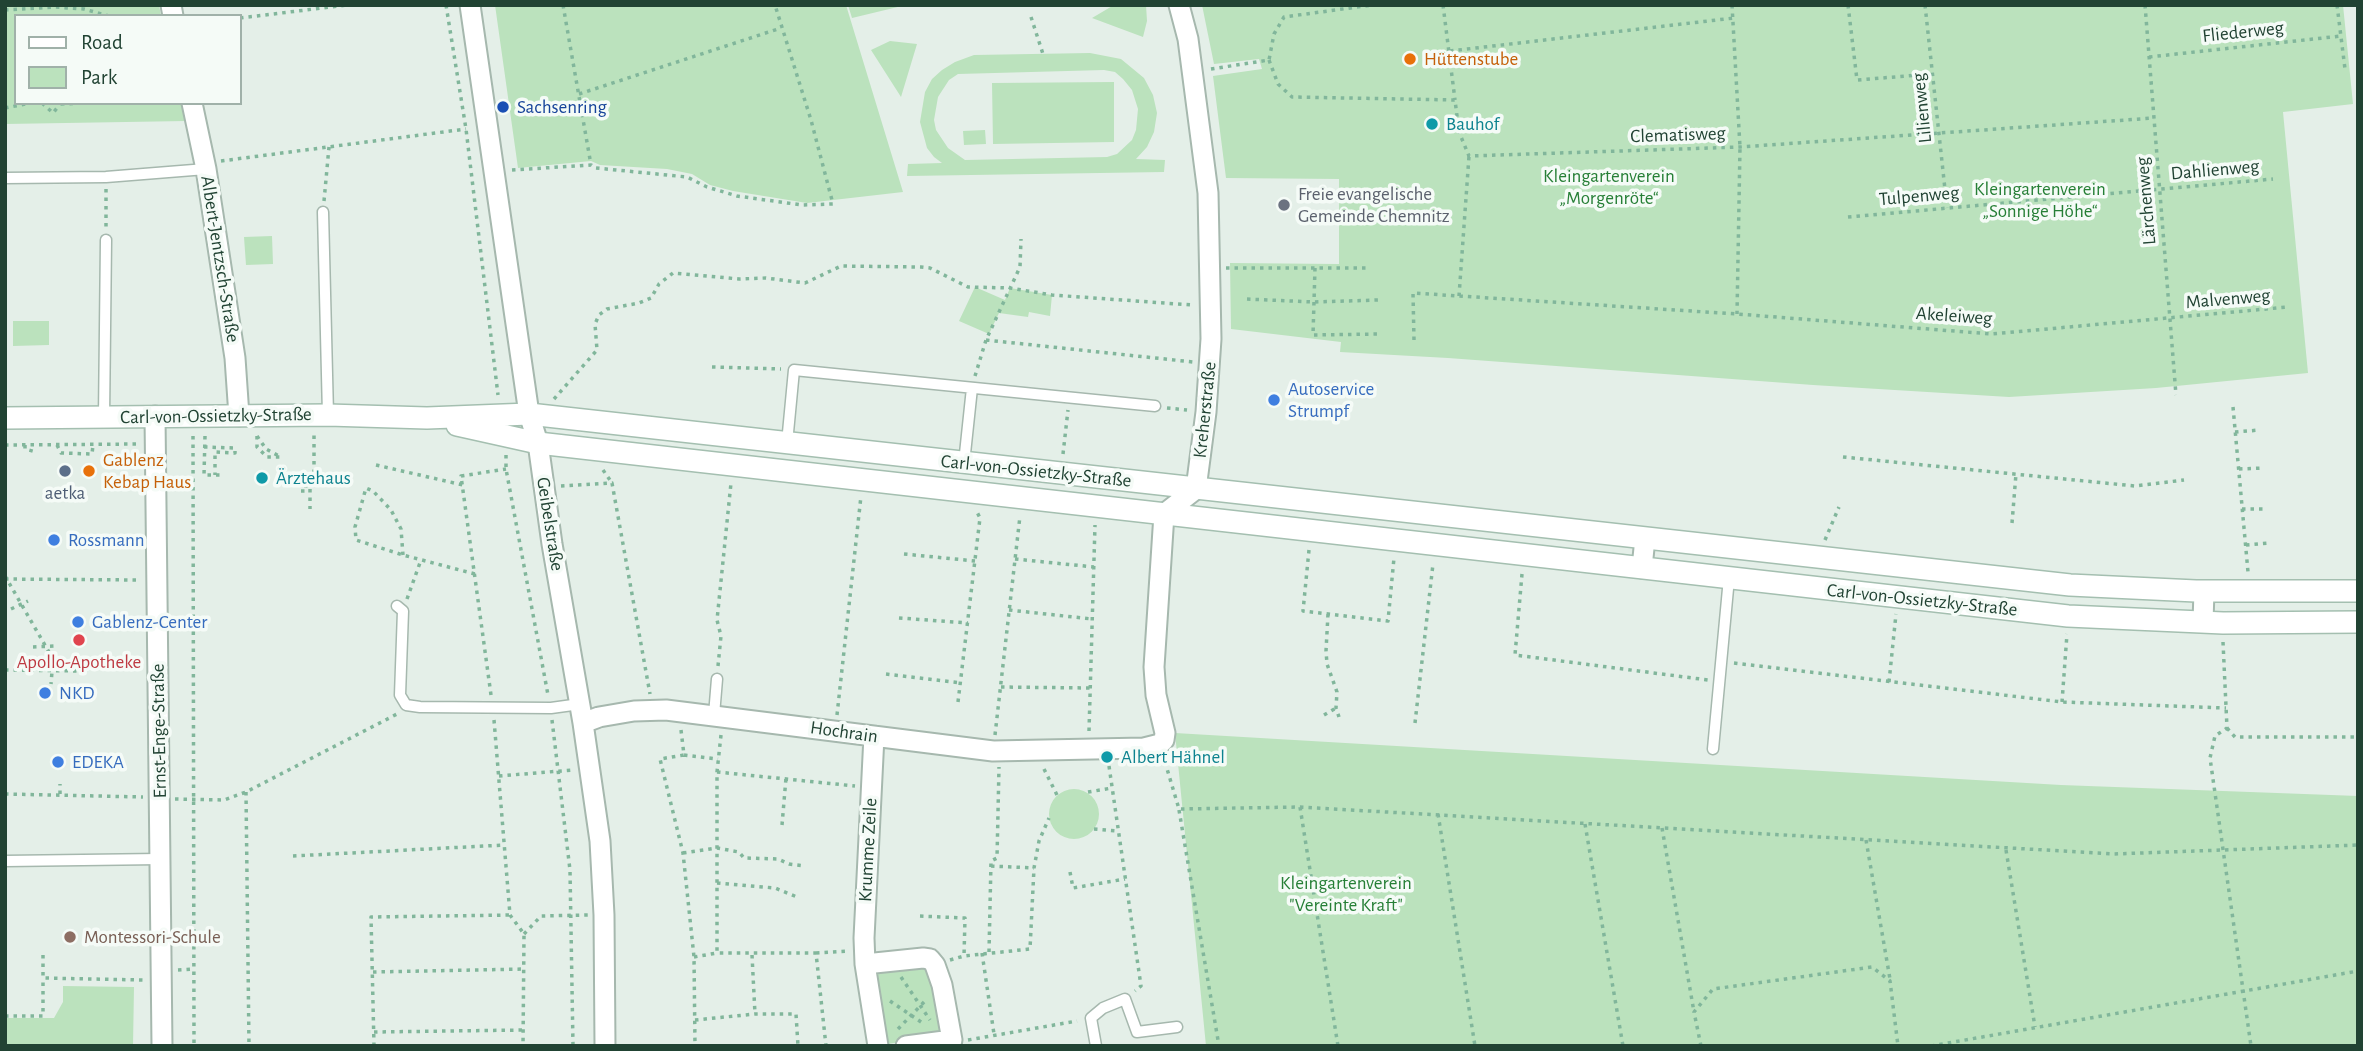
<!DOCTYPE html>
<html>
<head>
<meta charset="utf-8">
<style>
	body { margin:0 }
	#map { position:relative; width:2363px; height:1051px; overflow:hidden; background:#e4efe8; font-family:"Alegreya Sans",sans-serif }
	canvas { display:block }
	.frame { position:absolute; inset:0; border:7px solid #214333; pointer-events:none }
	.legend { position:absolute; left:14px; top:14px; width:228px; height:91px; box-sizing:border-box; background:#f5fbf7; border:2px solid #a0b1a9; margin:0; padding:9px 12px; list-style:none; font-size:21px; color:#214333 }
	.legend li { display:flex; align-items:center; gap:14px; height:35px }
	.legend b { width:35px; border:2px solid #a0b1a9 }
</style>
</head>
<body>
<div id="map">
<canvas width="2363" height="1051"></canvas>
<div class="frame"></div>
<ul class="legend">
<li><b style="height:9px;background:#fff"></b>Road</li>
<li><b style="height:19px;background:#bbe2bd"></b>Park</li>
</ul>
</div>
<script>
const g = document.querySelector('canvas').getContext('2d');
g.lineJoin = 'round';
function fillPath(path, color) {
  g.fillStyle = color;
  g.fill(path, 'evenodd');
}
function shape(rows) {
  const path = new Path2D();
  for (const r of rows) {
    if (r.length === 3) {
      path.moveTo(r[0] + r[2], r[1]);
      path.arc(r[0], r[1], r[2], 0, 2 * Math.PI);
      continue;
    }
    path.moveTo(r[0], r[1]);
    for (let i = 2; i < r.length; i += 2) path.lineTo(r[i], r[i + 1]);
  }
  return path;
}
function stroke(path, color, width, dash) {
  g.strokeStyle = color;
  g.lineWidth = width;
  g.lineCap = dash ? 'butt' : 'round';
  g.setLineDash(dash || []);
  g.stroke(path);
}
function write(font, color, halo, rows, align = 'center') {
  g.font = font + ' "Alegreya Sans",sans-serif';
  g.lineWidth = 7;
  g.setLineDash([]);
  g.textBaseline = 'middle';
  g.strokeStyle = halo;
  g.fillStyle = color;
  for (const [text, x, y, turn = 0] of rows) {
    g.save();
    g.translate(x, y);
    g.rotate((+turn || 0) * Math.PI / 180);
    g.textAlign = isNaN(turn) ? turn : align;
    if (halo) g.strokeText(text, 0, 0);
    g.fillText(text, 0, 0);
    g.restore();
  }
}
const green = shape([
	[5,5,159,5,161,16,16,16,16,103,182,103,186,121,5,124],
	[495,5,846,5,903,192,807,203,733,191,710,185,692,174,667,169,600,165,591,161,518,168],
	[848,5,906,5,852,18],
	[1114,5,1146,5,1147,21,1143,37,1092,18],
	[1202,5,2343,5,2353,104,2283,112,2308,373,2156,388,2009,397,1813,385,1448,358,1340,352,1341,342,1231,329,1230,263,1339,264,1339,179,1226,178,1213,76,1262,69,1259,59,1214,64],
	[890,41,917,44,901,97,871,50],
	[1090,53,1121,59,1144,78,1153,95,1157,113,1154,132,1147,147,1136,159,1165,160,1164,172,907,176,908,164,942,163,934,157,927,148,920,122,925,92,932,79,942,70,955,62,974,55],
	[1104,70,1115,72,1123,79,1132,90,1138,109,1136,130,1132,140,1117,154,1107,157,965,160,948,148,936,130,934,120,938,97,949,80,958,74],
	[1114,82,1114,142,993,144,992,83],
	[985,130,986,144,964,145,963,131],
	[272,236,273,264,246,265,244,237],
	[975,287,1005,300,1010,288,1052,295,1050,316,1029,312,1028,317,999,313,989,334,959,321],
	[13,321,49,321,49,345,13,346],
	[1175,733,2061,785,2358,796,2358,1046,1206,1046],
	[1074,814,25],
	[928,962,943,1036,887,1044,874,967],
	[63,986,134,987,133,1046,5,1046,5,1018,54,1018,63,1002]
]);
const path = shape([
	[446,5,466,129,498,395],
	[563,5,591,165],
	[1443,5,1455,100],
	[1732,5,1740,147,1737,314],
	[1848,5,1857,80,1932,74],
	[1925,5,1947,208],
	[2145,5,2176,395],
	[2337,5,2345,69],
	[5,10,54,7,84,9,109,16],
	[1031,17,1043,54],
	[240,18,347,5],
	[1450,51,1734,18],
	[2149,57,2341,36],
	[1269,60,1278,84,1292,97,1455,100,1459,132,1469,156,1740,147,2154,118],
	[1211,69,1269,60,1274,34,1284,17,1372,5],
	[579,94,781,28],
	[42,103,53,113,61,103],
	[61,104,86,103],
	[5,108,31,103],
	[221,161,466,129],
	[512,170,591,165,596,168,687,177,707,187,737,196,802,205,833,204,811,120,775,5],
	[106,189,106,227],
	[324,201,329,147],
	[1848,217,2273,179],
	[1226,268,1370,268],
	[1315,268,1313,335,1380,334],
	[1459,296,1469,156],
	[1247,299,1314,302,1378,300],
	[986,340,1193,362],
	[1414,340,1413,293,1737,314,1992,334,2288,307],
	[712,367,781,369],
	[975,376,986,340,1020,267,1021,239],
	[554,399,597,350,595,324,599,315,607,309,639,303,651,298,659,284,673,273,739,279,766,278,805,283,841,266,921,267,930,268,968,287,1010,288,1052,295,1192,305],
	[2233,407,2248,572],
	[1167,408,1187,410],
	[2235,432,2260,430],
	[193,436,194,1046],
	[205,436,204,475,222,475],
	[257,436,257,447,267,457,281,457],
	[257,436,266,449,279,456],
	[5,445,140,444],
	[25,445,25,449,36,452],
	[57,445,61,453,92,454,93,445],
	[204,447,235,448,235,453,215,452,215,475],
	[1063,454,1068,410],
	[506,455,506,469,548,695],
	[1843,457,2135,486,2184,480],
	[376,465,463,485],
	[2239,469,2263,468],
	[603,470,612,483],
	[314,473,314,435],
	[302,480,310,480,310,509],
	[561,486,612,483,650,694],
	[2242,509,2267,509],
	[2012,523,2016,474],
	[1825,540,1839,507],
	[2246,545,2270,543],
	[1309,550,1303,611,1388,621,1394,558],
	[904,554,975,561],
	[403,555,401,529,391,510,373,491,366,488,355,527,356,540,403,555,475,574],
	[1015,559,1094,567],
	[1522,574,1515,655,1708,680],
	[5,576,53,659,51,684],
	[5,579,140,580],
	[407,599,421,560],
	[11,609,28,601],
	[1009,610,1092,619],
	[1328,614,1326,651,1327,664,1337,692,1336,708,1339,717],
	[899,618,968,623],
	[2223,642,2227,728,2215,736,2210,758,2251,1046],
	[33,647,55,646],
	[1734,663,2062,702,2226,708],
	[718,666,721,636,717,620,731,483],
	[5,670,81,671],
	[886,674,961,683],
	[1889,682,1896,614],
	[1001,687,1090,688],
	[491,695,461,476,506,469],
	[958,702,980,518,976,510],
	[2062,702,2067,634],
	[837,715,861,496],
	[1324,715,1336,708],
	[494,720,510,915,524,934,523,1046],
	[552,720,570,870,573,1046],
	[1415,723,1433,564],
	[2227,728,2235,737,2358,737],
	[681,730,684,755,660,759,683,853,694,957,695,1046],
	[1089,731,1095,525],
	[721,735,717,772,717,953,816,953,826,1046],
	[995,735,1020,516],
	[684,755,718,759],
	[1165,762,1179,809,1300,807,2114,854,2358,845],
	[1109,766,1141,986,1135,991],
	[1044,769,1057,795],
	[717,772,855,786],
	[499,776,573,770],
	[246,792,249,1046],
	[1088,792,1112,788],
	[5,794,143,797],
	[60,794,60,784],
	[175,799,224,800,246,792,399,713],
	[1300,807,1338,1046],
	[1179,810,1219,1046],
	[1438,814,1475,1046],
	[1585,824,1623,1046],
	[782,825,786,778],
	[1662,828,1694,1012],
	[1094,829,1118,831],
	[1866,840,1890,979],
	[2006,850,2035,1027],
	[683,853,717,848,739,852,744,858,778,859,789,864,805,866],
	[293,856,504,845],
	[991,866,1034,868],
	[1070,872,1073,888,1125,879],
	[717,883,775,888,797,897],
	[920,916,965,918,964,956],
	[524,934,541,916,588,915],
	[989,952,991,861,997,858,999,767],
	[816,953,849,951],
	[982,953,994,1034],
	[43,955,43,978,143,980],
	[752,955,755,1014],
	[694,957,717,953],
	[950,960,964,956,1030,949,1034,868,1039,841,1049,818],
	[178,970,194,969],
	[373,972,524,969],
	[901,977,930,1020],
	[890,1001,924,1024],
	[5,1016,43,1016,43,978],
	[695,1020,755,1014,796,1014,798,1046],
	[898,1029,927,999],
	[374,1032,523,1030],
	[968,1040,1077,1021],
	[374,1046,371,917,510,915],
	[1701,1046,1694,1012,1713,989,1872,967,1890,981,1898,1046],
	[1931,1046,2358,971]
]);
const lane = shape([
	[5,178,106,177,206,169],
	[323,212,328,415],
	[104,417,106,240],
	[787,443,794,370,1155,406],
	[964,463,972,388],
	[397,606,403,611,400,695,406,705,420,707,551,708,580,704],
	[714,715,717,679],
	[1713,749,1729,578],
	[5,861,160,859],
	[1096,1046,1091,1018,1103,1008,1125,999,1137,1032,1177,1027]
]);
const street = shape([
	[171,5,173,16],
	[470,5,529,414,538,443,552,544,583,723,600,841,604,915,605,1046],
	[192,103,206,169,235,358,239,416],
	[155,416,162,1046],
	[1642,568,1645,538],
	[2203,622,2204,591],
	[583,723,599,717,634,711,666,710,993,751,1144,748,1160,744,1164,740,1165,733,1156,695,1154,667,1164,514,1196,489,1206,412,1211,339,1208,193,1188,39,1179,5],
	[874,736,864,938,865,964,878,1046],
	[865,964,923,958,930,959,935,965,942,985,952,1040,906,1046]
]);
const secondary = shape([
	[5,418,328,415,427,418,529,414,2070,585,2196,591,2358,591],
	[457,425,538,443,2068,616,2223,623,2358,622]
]);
const pathBridge = shape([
	[301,491,306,491,305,476,314,477,314,473]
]);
const markers = [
	[1410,59,7,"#e8710a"],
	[503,107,7,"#1a4fb4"],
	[1432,124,7,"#0f9aa8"],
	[1284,205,7,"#6b7280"],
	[1274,400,7,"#3f7fe0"],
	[65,471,7,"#5c6f8a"],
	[89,471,7,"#e8710a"],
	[262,478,7,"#0f9aa8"],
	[54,540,7,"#3f7fe0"],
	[78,622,7,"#3f7fe0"],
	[79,640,7,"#e0444e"],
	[45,693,7,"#3f7fe0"],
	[1107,757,7,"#0f9aa8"],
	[58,762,7,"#3f7fe0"],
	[70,937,7,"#8d6e63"]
];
const streetNames = [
	["Fliederweg",2243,32,-6],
	["Lilienweg",1922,108,-96],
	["Clematisweg",1678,135,-2],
	["Dahlienweg",2215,170,-5],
	["Tulpenweg",1919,196,-5],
	["Lärchenweg",2146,201,-95],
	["Albert-Jentzsch-Straße",220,259,81],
	["Malvenweg",2228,299,-5],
	["Akeleiweg",1954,316,4],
	["Kreherstraße",1205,410,-84],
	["Carl-von-Ossietzky-Straße",216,416,-1],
	["Carl-von-Ossietzky-Straße",1036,471,6],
	["Geibelstraße",550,524,81],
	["Carl-von-Ossietzky-Straße",1922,600,6],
	["Ernst-Enge-Straße",159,731,-91],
	["Hochrain",844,732,8],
	["Krumme Zeile",868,850,-87]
];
const foodNames = [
	["Hüttenstube",1424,59],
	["Gablenz",103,460],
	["Kebap Haus",103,482]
];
const transitNames = [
	["Sachsenring",517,107]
];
const cultureNames = [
	["Bauhof",1446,124],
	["Ärztehaus",276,478],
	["Albert Hähnel",1121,757]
];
const parkNames = [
	["Kleingartenverein",1609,176],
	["„Morgenröte“",1609,198],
	["Kleingartenverein",2040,189],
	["„Sonnige Höhe“",2040,211],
	["Kleingartenverein",1346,883],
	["\"Vereinte Kraft\"",1346,905]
];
const worshipNames = [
	["Freie evangelische",1298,194],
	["Gemeinde Chemnitz",1298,216]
];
const shopNames = [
	["Autoservice",1288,389],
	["Strumpf",1288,411],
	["Rossmann",68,540],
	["Gablenz-Center",92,622],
	["NKD",59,693],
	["EDEKA",72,762]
];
const serviceNames = [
	["aetka",65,493]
];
const healthNames = [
	["Apollo-Apotheke",79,662]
];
const educationNames = [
	["Montessori-Schule",84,937]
];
fillPath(green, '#bbe2bd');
stroke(lane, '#a6b8ae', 13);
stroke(street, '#a6b8ae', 23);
stroke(secondary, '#a4bfb0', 24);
stroke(path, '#81b69b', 3.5, [3.5, 5]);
stroke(lane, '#fff', 10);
stroke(street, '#fff', 19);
stroke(secondary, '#fff', 21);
stroke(pathBridge, '#81b69b', 3.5, [3.5, 5]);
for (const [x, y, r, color] of markers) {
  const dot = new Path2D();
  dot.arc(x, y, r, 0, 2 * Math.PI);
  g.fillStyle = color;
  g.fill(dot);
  stroke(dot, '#f5fbf7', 2.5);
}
write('19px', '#214333', '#f5fbf7', streetNames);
write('19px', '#c56008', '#f5fbf7', foodNames, 'left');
write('19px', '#164399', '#f5fbf7', transitNames, 'left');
write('19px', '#0d838f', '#f5fbf7', cultureNames, 'left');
write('19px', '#267f36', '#f5fbf7', parkNames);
write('19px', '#5b616d', '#f5fbf7', worshipNames, 'left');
write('19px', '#366cbe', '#f5fbf7', shopNames, 'left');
write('19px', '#4e5e75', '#f5fbf7', serviceNames);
write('19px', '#be3a42', '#f5fbf7', healthNames);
write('19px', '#785e54', '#f5fbf7', educationNames, 'left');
</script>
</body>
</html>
